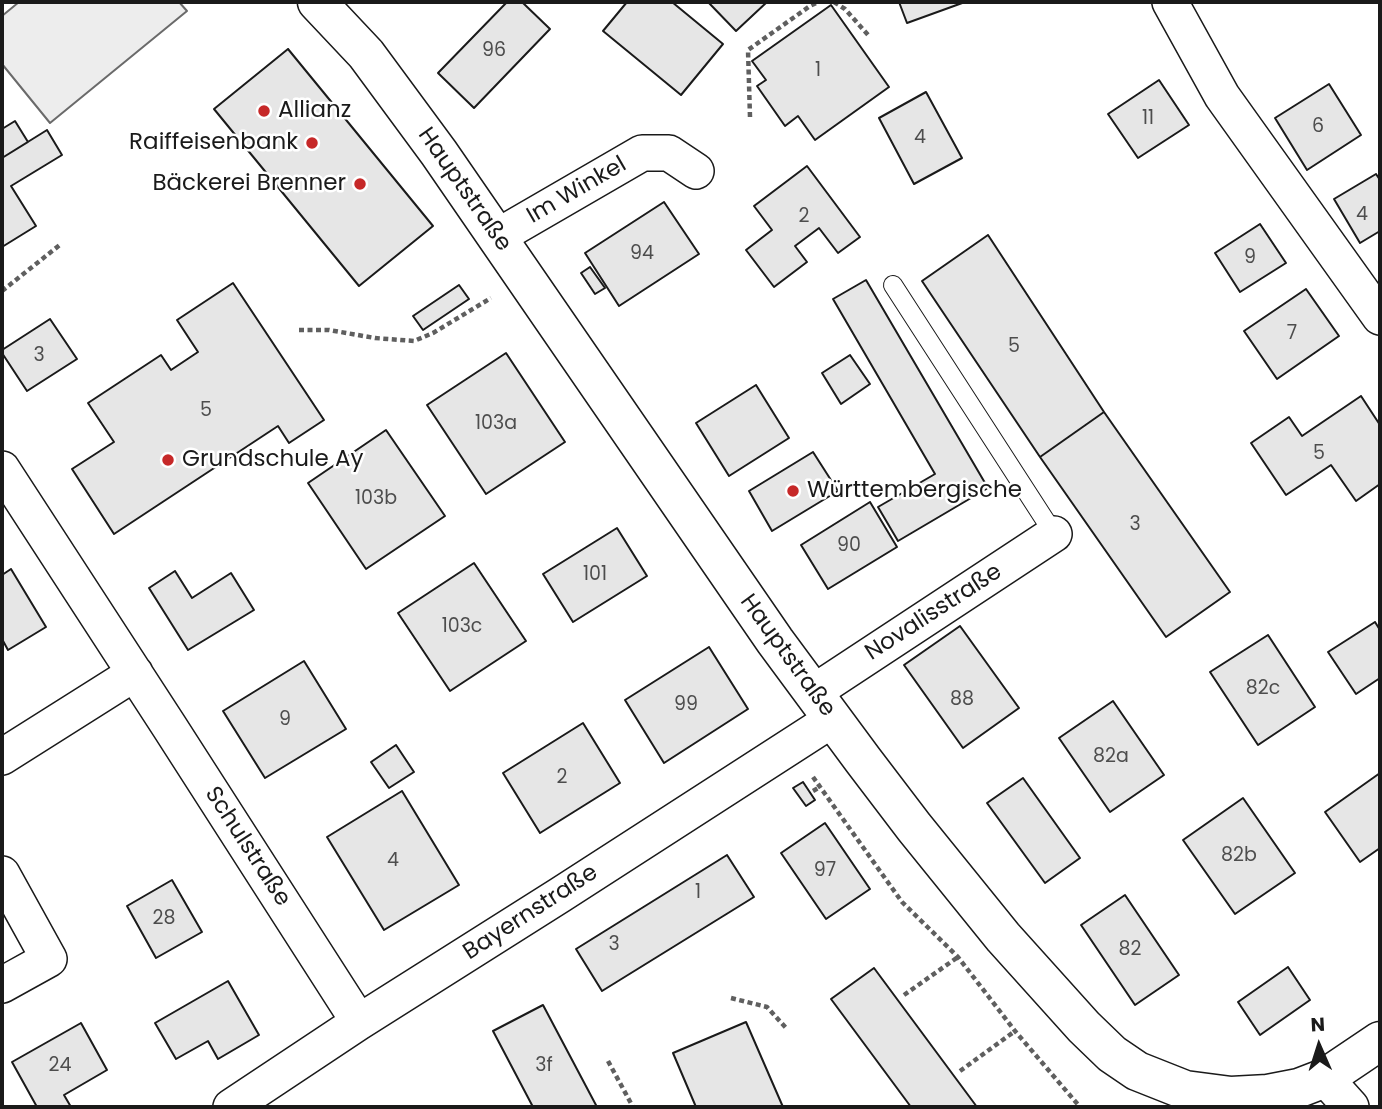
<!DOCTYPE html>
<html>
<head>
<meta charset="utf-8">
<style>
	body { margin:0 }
	#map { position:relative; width:1382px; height:1109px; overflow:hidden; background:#fff; font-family:Poppins,sans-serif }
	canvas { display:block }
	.frame { position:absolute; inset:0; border:4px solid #1a1a1a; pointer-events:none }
	.north { position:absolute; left:1284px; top:1011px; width:70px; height:70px; -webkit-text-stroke:5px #fff; paint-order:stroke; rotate:357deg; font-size:19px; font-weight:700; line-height:28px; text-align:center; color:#1a1a1a }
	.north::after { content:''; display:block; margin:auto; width:24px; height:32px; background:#1a1a1a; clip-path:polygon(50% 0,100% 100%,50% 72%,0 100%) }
</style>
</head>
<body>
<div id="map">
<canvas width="1382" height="1109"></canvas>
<div class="frame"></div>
<div class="north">N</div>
</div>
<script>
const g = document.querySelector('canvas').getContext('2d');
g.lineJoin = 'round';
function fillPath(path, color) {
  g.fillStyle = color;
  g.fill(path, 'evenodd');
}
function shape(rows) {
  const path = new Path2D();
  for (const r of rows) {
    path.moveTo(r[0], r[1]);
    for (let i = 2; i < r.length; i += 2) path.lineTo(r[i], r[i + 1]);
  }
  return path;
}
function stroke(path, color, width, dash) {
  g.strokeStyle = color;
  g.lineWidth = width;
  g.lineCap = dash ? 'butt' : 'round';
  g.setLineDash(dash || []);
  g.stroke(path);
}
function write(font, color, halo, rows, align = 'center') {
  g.font = font + ' Poppins,sans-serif';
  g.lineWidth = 5;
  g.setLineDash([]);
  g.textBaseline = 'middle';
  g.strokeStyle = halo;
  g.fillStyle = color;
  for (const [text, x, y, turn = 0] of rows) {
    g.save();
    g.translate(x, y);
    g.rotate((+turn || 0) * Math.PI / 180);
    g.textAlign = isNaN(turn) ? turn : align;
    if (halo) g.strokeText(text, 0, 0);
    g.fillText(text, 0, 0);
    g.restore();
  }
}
const parking = shape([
	[19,2,179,2,187,11,50,123,2,64,2,16,19,2]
]);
const building = shape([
	[507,2,522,2,550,29,474,108,438,73,507,2],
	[627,2,672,2,723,44,681,95,603,31,627,2],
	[708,2,767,2,736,31,708,2],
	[899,2,965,2,907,23,899,2],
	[831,5,889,87,815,140,798,116,785,126,757,86,766,80,752,61,831,5],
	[288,49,433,226,359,286,214,109,288,49],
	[1159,80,1189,125,1138,158,1108,114,1159,80],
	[1329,84,1361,135,1307,170,1275,118,1329,84],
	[926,92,962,158,914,184,879,118,926,92],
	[15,121,28,142,2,158,2,129,15,121],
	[47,130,62,155,11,186,36,226,2,247,2,158,47,130],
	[807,166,860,237,838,253,819,228,795,246,807,262,774,287,746,250,772,230,754,206,807,166],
	[1376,174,1380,180,1380,231,1360,243,1334,199,1376,174],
	[664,202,699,254,619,306,585,253,664,202],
	[1260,224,1286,263,1240,292,1215,253,1260,224],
	[988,235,1104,412,1040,457,922,281,988,235],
	[590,267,605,288,595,294,581,273,590,267],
	[866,280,988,488,898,541,878,507,935,474,833,299,866,280],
	[233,283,324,420,289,443,278,426,114,534,72,469,114,442,88,403,161,355,171,370,198,352,177,320,233,283],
	[459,285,469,299,423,330,413,316,459,285],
	[1306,289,1339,336,1277,379,1244,331,1306,289],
	[50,319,77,359,27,391,2,353,2,350,50,319],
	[506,353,565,442,486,494,427,405,506,353],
	[850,355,870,384,841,404,822,373,850,355],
	[756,385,789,438,729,476,696,423,756,385],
	[1361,396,1380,425,1380,484,1356,501,1331,465,1286,495,1251,443,1289,417,1302,436,1361,396],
	[1104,412,1230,592,1166,637,1040,457,1104,412],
	[386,430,445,516,366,569,308,483,386,430],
	[813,452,838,491,772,531,749,491,813,452],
	[870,502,897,547,828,589,801,545,870,502],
	[617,528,647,576,573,622,543,574,617,528],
	[474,563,526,641,450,691,398,613,474,563],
	[11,569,46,627,8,650,2,639,2,575,11,569],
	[175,571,192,598,231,573,254,610,188,650,149,588,175,571],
	[1375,622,1380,630,1380,678,1356,694,1328,652,1375,622],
	[960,626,1019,708,963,748,904,665,960,626],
	[1268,635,1315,707,1258,745,1210,672,1268,635],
	[709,647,748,709,664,763,625,700,709,647],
	[304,661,346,729,265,778,223,711,304,661],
	[1113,701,1164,775,1110,812,1059,738,1113,701],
	[583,723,620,783,540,833,503,773,583,723],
	[396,745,414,772,389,788,371,762,396,745],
	[1380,773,1380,848,1360,862,1325,812,1380,773],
	[1023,778,1080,858,1045,883,987,803,1023,778],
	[803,782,815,800,806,806,793,788,803,782],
	[402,791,459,885,384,930,327,837,402,791],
	[1243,798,1295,873,1235,914,1183,840,1243,798],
	[825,823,870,889,826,919,781,853,825,823],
	[727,855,754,897,602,991,576,949,727,855],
	[172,880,202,932,156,958,127,906,172,880],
	[1125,895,1179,975,1135,1005,1081,925,1125,895],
	[1288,967,1310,1000,1260,1035,1238,1002,1288,967],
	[874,968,977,1107,911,1107,831,999,874,968],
	[228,981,259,1035,218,1059,208,1041,176,1059,155,1023,228,981],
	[543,1005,597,1107,533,1107,493,1031,543,1005],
	[746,1022,783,1107,696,1107,673,1053,746,1022],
	[81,1023,107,1070,64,1095,71,1107,37,1107,12,1062,81,1023]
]);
const path = shape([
	[834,2,845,9,869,36],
	[750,117,748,50,810,6,818,2],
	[2,291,61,244],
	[299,330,329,330,375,338,414,341,433,333,491,298],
	[813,777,902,902,958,957,1015,1031,1080,1107],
	[813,791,820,787],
	[904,995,958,957],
	[731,998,767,1007,786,1028],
	[608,1061,633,1107],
	[960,1071,1015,1031]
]);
const lane = shape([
	[893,285,1054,534]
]);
const street = shape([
	[1170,2,1222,96,1380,317],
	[497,237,642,153,669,153,696,171],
	[2,469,169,726,359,1022],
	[814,692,1054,534],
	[2,757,135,673],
	[2,874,49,959,2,985],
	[1325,1078,1351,1107],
	[231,1107,359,1022,560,895,833,719]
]);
const secondary = shape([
	[317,2,366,54,439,153,775,641,863,760,914,827,1003,937,1084,1027,1112,1054,1137,1071,1185,1090,1231,1096,1268,1094,1299,1088,1325,1078,1380,1041]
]);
const markers = [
	[264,111,7,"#c62828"],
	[312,143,7,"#c62828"],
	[360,184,7,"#c62828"],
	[168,460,7,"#c62828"],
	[793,491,7,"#c62828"]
];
const numberNames = [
	["96",494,51],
	["1",818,71],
	["11",1148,119],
	["6",1318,127],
	["4",920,138],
	["4",1362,215],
	["2",804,217],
	["94",642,254],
	["9",1250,258],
	["7",1292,334],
	["5",1014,347],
	["3",39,356],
	["5",206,411],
	["103a",496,424],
	["5",1319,454],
	["103b",376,499],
	["3",1135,525],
	["90",849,546],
	["101",595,575],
	["103c",462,627],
	["82c",1263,689],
	["88",962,700],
	["99",686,705],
	["9",285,720],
	["82a",1111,757],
	["2",562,778],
	["82b",1239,856],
	["4",393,861],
	["97",825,871],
	["1",698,893],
	["28",164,919],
	["3",614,945],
	["82",1130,950],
	["24",60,1066],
	["3f",544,1066]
];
const poiNames = [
	["Allianz",278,111],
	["Raiffeisenbank",298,143,"right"],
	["Bäckerei Brenner",346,184,"right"],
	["Grundschule Ay",182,460],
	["Württembergische",807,491]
];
const streetNames = [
	["Hauptstraße",464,190,55],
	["Im Winkel",577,191,-30],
	["Novalisstraße",934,613,-33],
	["Hauptstraße",787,656,54],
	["Schulstraße",247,847,57],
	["Bayernstraße",531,913,-33]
];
fillPath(parking, '#ededed');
stroke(parking, '#6a6a6a', 2);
fillPath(building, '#e6e6e6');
stroke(building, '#1a1a1a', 2);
stroke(lane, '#1a1a1a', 20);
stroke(street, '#1a1a1a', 38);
stroke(secondary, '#1a1a1a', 41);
stroke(path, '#5f5f5f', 4.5, [5, 3.5]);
stroke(lane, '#fff', 18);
stroke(street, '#fff', 35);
stroke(secondary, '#fff', 38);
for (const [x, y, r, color] of markers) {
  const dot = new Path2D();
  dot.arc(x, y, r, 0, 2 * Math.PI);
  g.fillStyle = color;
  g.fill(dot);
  stroke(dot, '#fff', 2.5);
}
write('19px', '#4d4d4d', null, numberNames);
write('23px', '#1a1a1a', '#fff', poiNames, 'left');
write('23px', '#1a1a1a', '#fff', streetNames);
</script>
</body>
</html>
